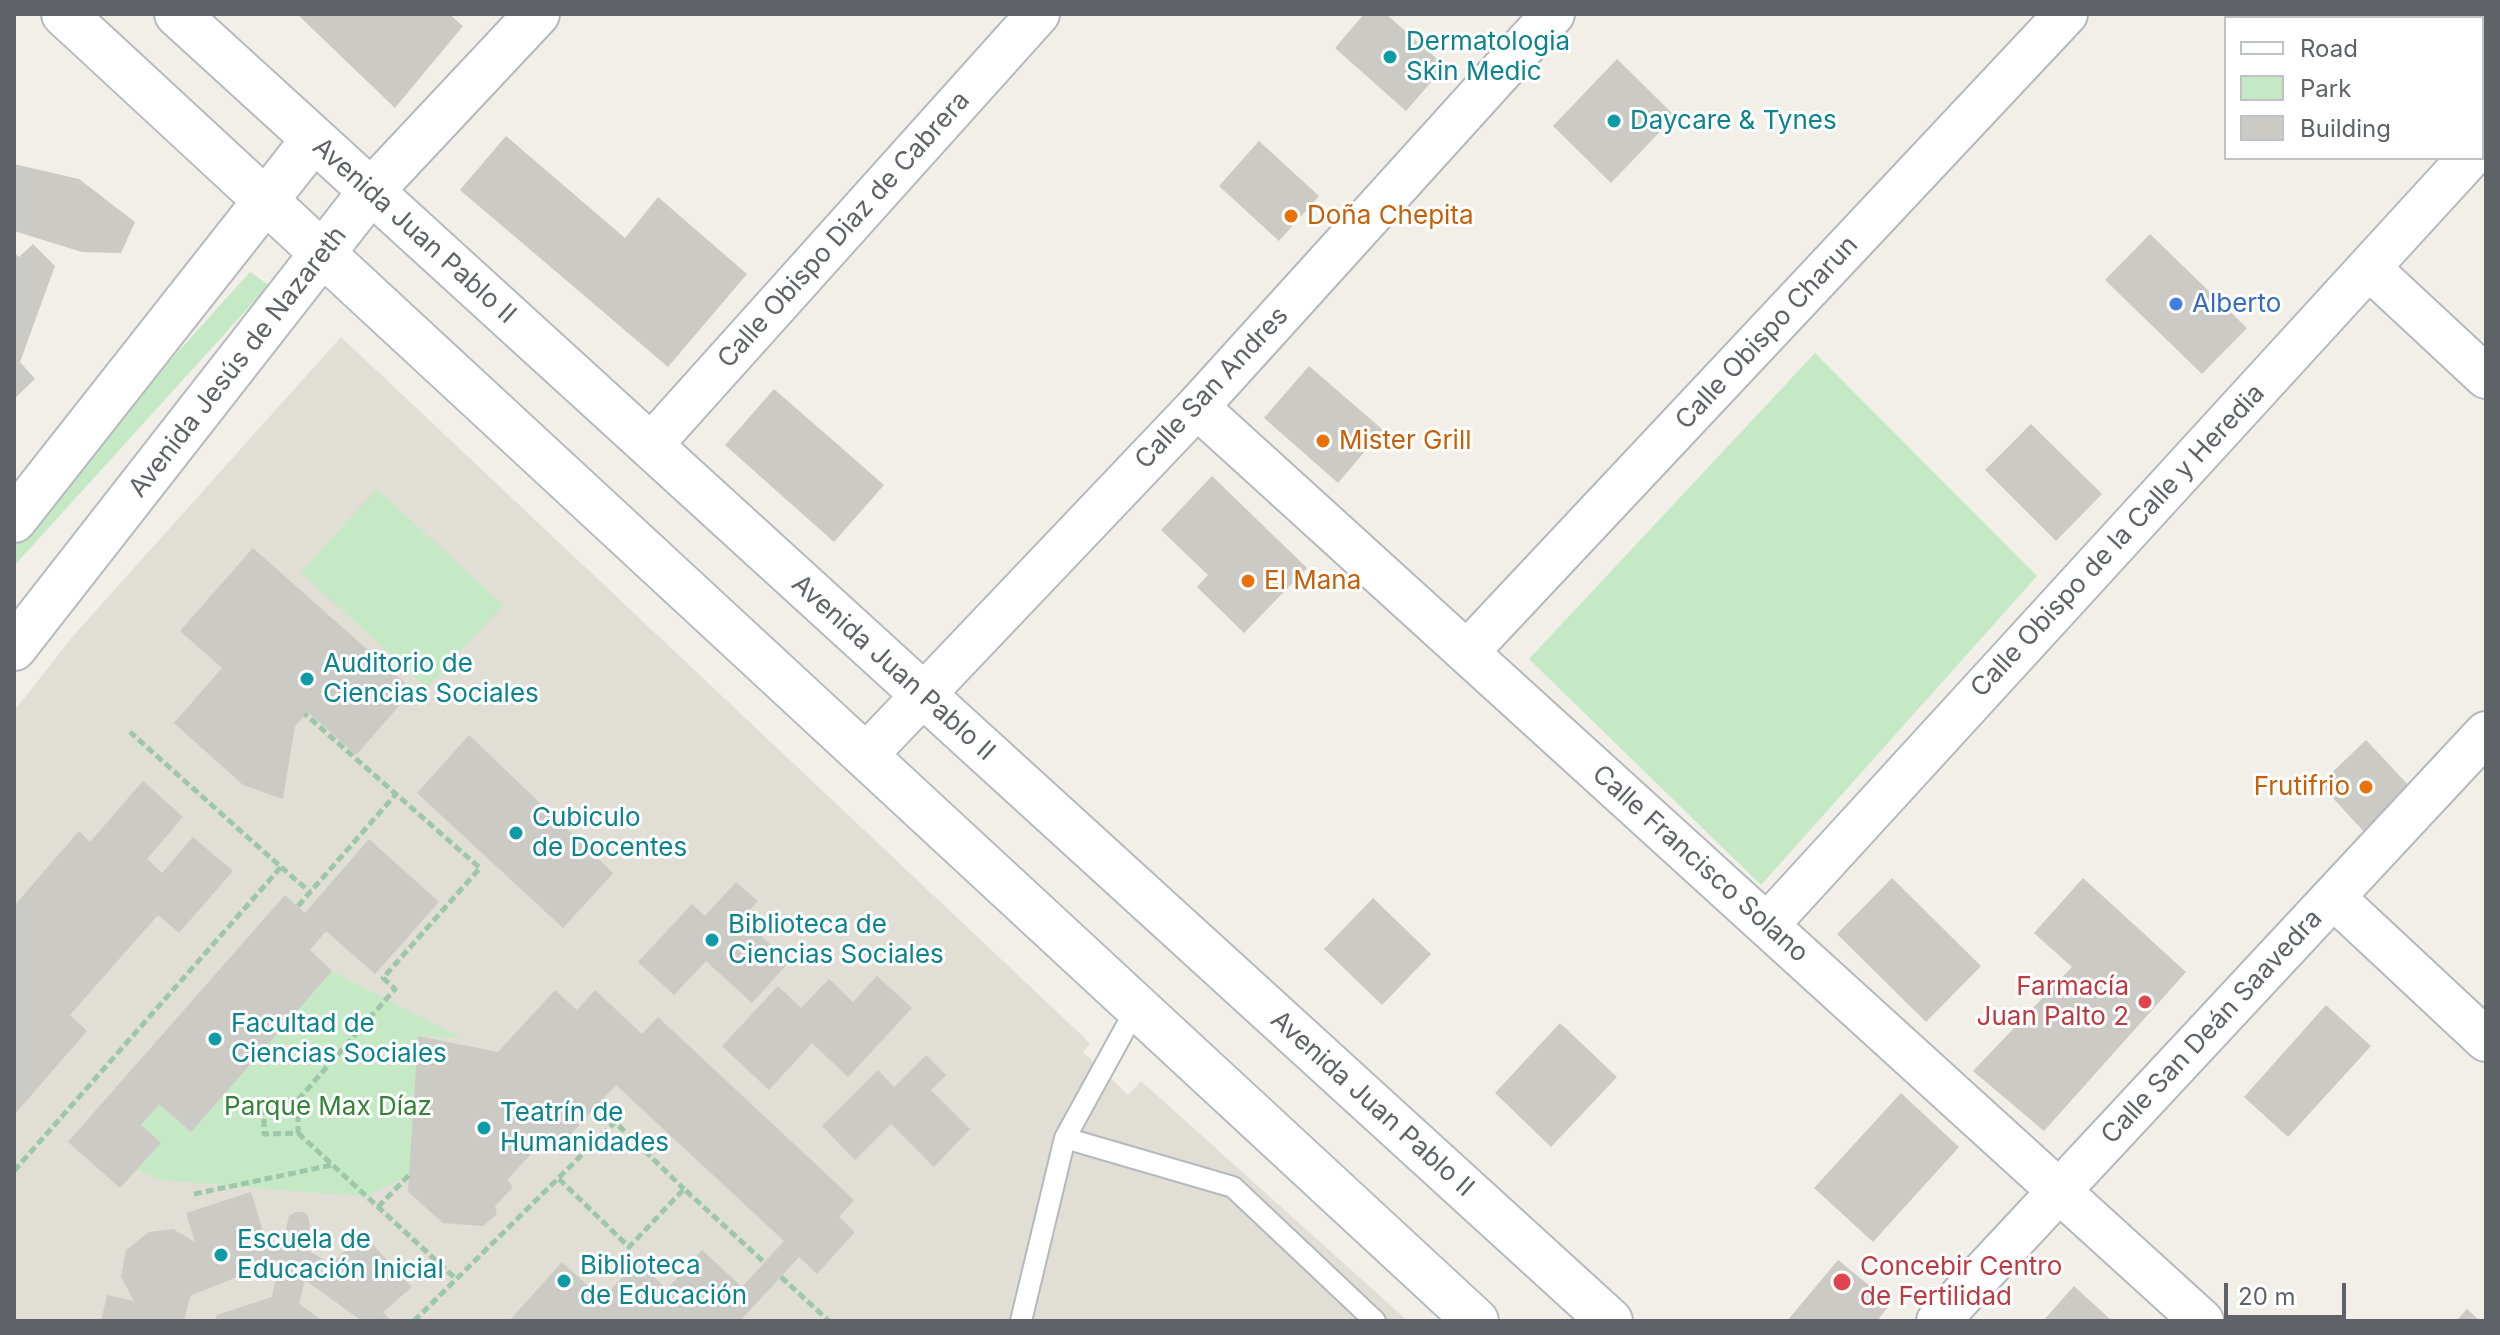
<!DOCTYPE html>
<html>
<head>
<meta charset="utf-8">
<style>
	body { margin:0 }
	#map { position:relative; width:2500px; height:1335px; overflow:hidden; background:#f1efe8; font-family:Inter,sans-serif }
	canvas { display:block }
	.frame { position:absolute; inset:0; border:16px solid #5f6368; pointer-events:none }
	.legend { position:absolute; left:2224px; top:16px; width:260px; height:144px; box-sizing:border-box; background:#fff; border:2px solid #bfc1c3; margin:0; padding:10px 14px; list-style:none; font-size:24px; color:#5f6368 }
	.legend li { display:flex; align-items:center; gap:16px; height:40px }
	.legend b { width:40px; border:2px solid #bfc1c3 }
	.scale { position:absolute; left:2224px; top:1283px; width:122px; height:36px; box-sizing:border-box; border:4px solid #5f6368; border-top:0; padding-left:10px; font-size:24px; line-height:28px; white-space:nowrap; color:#5f6368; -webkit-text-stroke:6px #fff; paint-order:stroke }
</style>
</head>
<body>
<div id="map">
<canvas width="2500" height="1335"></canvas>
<div class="frame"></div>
<ul class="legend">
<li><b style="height:10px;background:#fff"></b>Road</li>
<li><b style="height:22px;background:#c5e8c5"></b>Park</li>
<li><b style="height:22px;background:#cccac5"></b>Building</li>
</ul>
<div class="scale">20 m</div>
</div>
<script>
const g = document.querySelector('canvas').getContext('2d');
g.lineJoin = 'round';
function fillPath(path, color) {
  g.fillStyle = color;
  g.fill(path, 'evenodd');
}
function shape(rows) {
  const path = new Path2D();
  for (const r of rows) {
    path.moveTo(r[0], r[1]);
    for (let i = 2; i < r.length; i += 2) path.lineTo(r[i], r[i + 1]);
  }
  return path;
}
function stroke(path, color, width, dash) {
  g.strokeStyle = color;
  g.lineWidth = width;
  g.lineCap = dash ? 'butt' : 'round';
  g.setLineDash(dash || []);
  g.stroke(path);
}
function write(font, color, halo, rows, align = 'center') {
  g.font = font + ' Inter,sans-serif';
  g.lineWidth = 6;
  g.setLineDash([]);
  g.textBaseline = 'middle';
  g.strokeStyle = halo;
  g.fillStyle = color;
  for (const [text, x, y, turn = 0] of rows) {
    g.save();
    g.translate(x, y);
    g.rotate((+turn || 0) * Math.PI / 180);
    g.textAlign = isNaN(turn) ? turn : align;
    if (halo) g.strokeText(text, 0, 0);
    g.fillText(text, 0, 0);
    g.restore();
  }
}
const education = shape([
	[341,337,1090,1043,1083,1052,1128,1095,1141,1081,1408,1321,14,1321,14,711,74,635]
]);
const green = shape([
	[250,272,269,285,14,566,14,534],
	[1815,353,2037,576,1761,885,1529,659],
	[377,489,503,605,427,688,301,572],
	[332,971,462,1038,418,1036,410,1174,367,1197,160,1180,137,1170,161,1143,141,1125,159,1104,191,1132]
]);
const building = shape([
	[297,14,449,14,463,26,395,108],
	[1364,14,1386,14,1445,66,1406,111,1335,48],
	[1617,59,1675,116,1611,183,1553,126],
	[506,136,625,238,658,197,747,274,668,367,460,190],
	[1259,141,1319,196,1279,241,1219,186],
	[14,164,79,179,135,222,121,253,82,252,14,231],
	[2150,234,2247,328,2202,374,2105,280],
	[33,244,55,266,20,362,35,379,14,399,14,252,19,257],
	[1309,366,1383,430,1338,483,1264,418],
	[774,389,884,485,834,542,725,445],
	[2031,424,2102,494,2056,541,1985,470],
	[1212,476,1307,568,1244,633,1197,587,1208,575,1161,530],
	[253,548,413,690,356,755,308,712,295,726,283,799,243,785,174,723,222,668,180,631],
	[469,735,613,873,563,928,417,793],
	[2366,740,2413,790,2366,834,2320,784],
	[143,781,183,817,147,859,162,873,193,837,233,871,179,933,158,915,70,1015,87,1031,14,1115,14,906,79,831,90,842],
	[369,839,439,902,375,974,326,931,310,950,332,971,191,1132,159,1104,141,1125,161,1143,120,1188,68,1142,285,895,305,913],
	[1892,878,1981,966,1926,1022,1837,934],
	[2083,878,2186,972,2044,1131,1973,1071,2072,967,2034,933],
	[736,882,758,901,742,918,789,962,752,1003,706,961,674,995,638,962,692,904,705,916],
	[1373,898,1431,954,1382,1005,1324,949],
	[877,976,912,1008,848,1077,812,1043,769,1090,722,1046,778,986,801,1008,829,979,853,1002],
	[555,990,577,1010,595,990,642,1034,658,1017,854,1200,839,1217,855,1232,817,1274,799,1257,740,1321,509,1321,562,1262,602,1299,637,1262,667,1289,702,1250,742,1287,784,1241,616,1085,556,1150,545,1139,507,1180,513,1187,495,1206,497,1214,483,1226,443,1223,408,1192,418,1036,498,1052],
	[2326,1005,2371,1046,2288,1137,2244,1097],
	[1560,1023,1617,1077,1551,1147,1495,1093],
	[926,1055,946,1075,931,1090,970,1129,934,1167,891,1124,855,1160,822,1126,878,1070,894,1087],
	[1901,1093,1959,1147,1873,1242,1814,1188],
	[251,1192,269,1251,282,1246,289,1216,296,1212,304,1212,308,1216,310,1225,305,1249,332,1264,362,1233,412,1287,383,1312,392,1321,362,1321,305,1280,299,1304,323,1321,215,1321,217,1315,272,1297,279,1260,190,1296,184,1321,101,1321,107,1295,134,1301,121,1277,126,1250,149,1232,173,1229,195,1242,186,1213],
	[1838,1260,1891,1303,1877,1321,1787,1321],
	[2074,1286,2112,1321,2043,1321],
	[2467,1309,2480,1321,2456,1321]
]);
const path = shape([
	[281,867,310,892],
	[298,906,396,794],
	[264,1100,298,1100,298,1133,264,1134,264,1100],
	[298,1100,395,989,383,978,480,868,305,714],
	[298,1133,456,1279],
	[14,1171,281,867,130,732],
	[559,1179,629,1247,684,1189,765,1263],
	[194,1194,332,1165],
	[378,1207,410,1174],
	[781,1277,829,1321],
	[414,1321,615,1122,684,1189]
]);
const service = shape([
	[1065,1138,1233,1187,1375,1321],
	[1021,1321,1065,1138,1137,1007]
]);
const minor = shape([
	[2369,268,2486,377],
	[1197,407,2202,1321],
	[650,446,1038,14],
	[1467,652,2066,14],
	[865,756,1197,407,1553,14],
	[2333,897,2486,1040],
	[1767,925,2469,158],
	[1938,1321,2486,733]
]);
const tertiary = shape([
	[371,191,537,14]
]);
const secondary = shape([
	[64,14,1476,1321],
	[177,14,1610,1321],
	[14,520,314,139],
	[14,648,371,191]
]);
const markers = [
	[1390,57,8,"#0f9aa8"],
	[1614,121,8,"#0f9aa8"],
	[1291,216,8,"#e8710a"],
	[2176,304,8,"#3f7fe0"],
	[1323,441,8,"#e8710a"],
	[1248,581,8,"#e8710a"],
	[307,679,8,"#0f9aa8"],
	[2366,787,8,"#e8710a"],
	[516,833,8,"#0f9aa8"],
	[712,940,8,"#0f9aa8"],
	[2145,1002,8,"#e0444e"],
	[215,1039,8,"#0f9aa8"],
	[484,1128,8,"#0f9aa8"],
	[221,1255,8,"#0f9aa8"],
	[564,1281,8,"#0f9aa8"],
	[1842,1282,10,"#e0444e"]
];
const cultureNames = [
	["Dermatologia",1406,42],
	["Skin Medic",1406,72],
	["Daycare & Tynes",1630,121],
	["Auditorio de",323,664],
	["Ciencias Sociales",323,694],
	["Cubiculo",532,818],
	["de Docentes",532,848],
	["Biblioteca de",728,925],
	["Ciencias Sociales",728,955],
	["Facultad de",231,1024],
	["Ciencias Sociales",231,1054],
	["Teatrín de",500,1113],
	["Humanidades",500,1143],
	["Escuela de",237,1240],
	["Educación Inicial",237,1270],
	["Biblioteca",580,1266],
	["de Educación",580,1296]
];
const foodNames = [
	["Doña Chepita",1307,216],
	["Mister Grill",1339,441],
	["El Mana",1264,581],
	["Frutifrio",2350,787,"right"]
];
const streetNames = [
	["Calle Obispo Diaz de Cabrera",844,230,-48],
	["Avenida Juan Pablo II",414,231,42],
	["Calle Obispo Charun",1767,333,-47],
	["Avenida Jesús de Nazareth",238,362,-52],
	["Calle San Andres",1212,388,-47],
	["Calle Obispo de la Calle y Heredia",2118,541,-47],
	["Avenida Juan Pablo II",893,668,42],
	["Calle Francisco Solano",1700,864,42],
	["Calle San Deán Saavedra",2212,1027,-47],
	["Avenida Juan Pablo II",1372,1104,42]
];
const shopNames = [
	["Alberto",2192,304]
];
const healthNames = [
	["Farmacía",2129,987],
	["Juan Palto 2",2129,1017],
	["Concebir Centro",1860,1267,"left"],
	["de Fertilidad",1860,1297,"left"]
];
const parkNames = [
	["Parque Max Díaz",328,1107]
];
fillPath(education, '#e1ded6');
fillPath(green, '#c5e8c5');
fillPath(building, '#cccac5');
stroke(service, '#b5b8bc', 24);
stroke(minor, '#b5b8bc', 46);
stroke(tertiary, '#b5b8bc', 48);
stroke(secondary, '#b6babf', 48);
stroke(path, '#9cc7a9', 5, [8, 4]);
stroke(service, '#fff', 20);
stroke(minor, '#fff', 42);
stroke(tertiary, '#fff', 44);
stroke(secondary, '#fff', 44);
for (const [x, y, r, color] of markers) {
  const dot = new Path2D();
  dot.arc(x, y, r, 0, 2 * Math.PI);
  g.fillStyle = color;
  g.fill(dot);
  stroke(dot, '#fff', 3);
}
write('26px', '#0d838f', '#fff', cultureNames, 'left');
write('26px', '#c56008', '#fff', foodNames, 'left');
write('26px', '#5f6368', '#fff', streetNames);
write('26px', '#366cbe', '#fff', shopNames, 'left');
write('26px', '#be3a42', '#fff', healthNames, 'right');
write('26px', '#348238', '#fff', parkNames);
</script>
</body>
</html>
